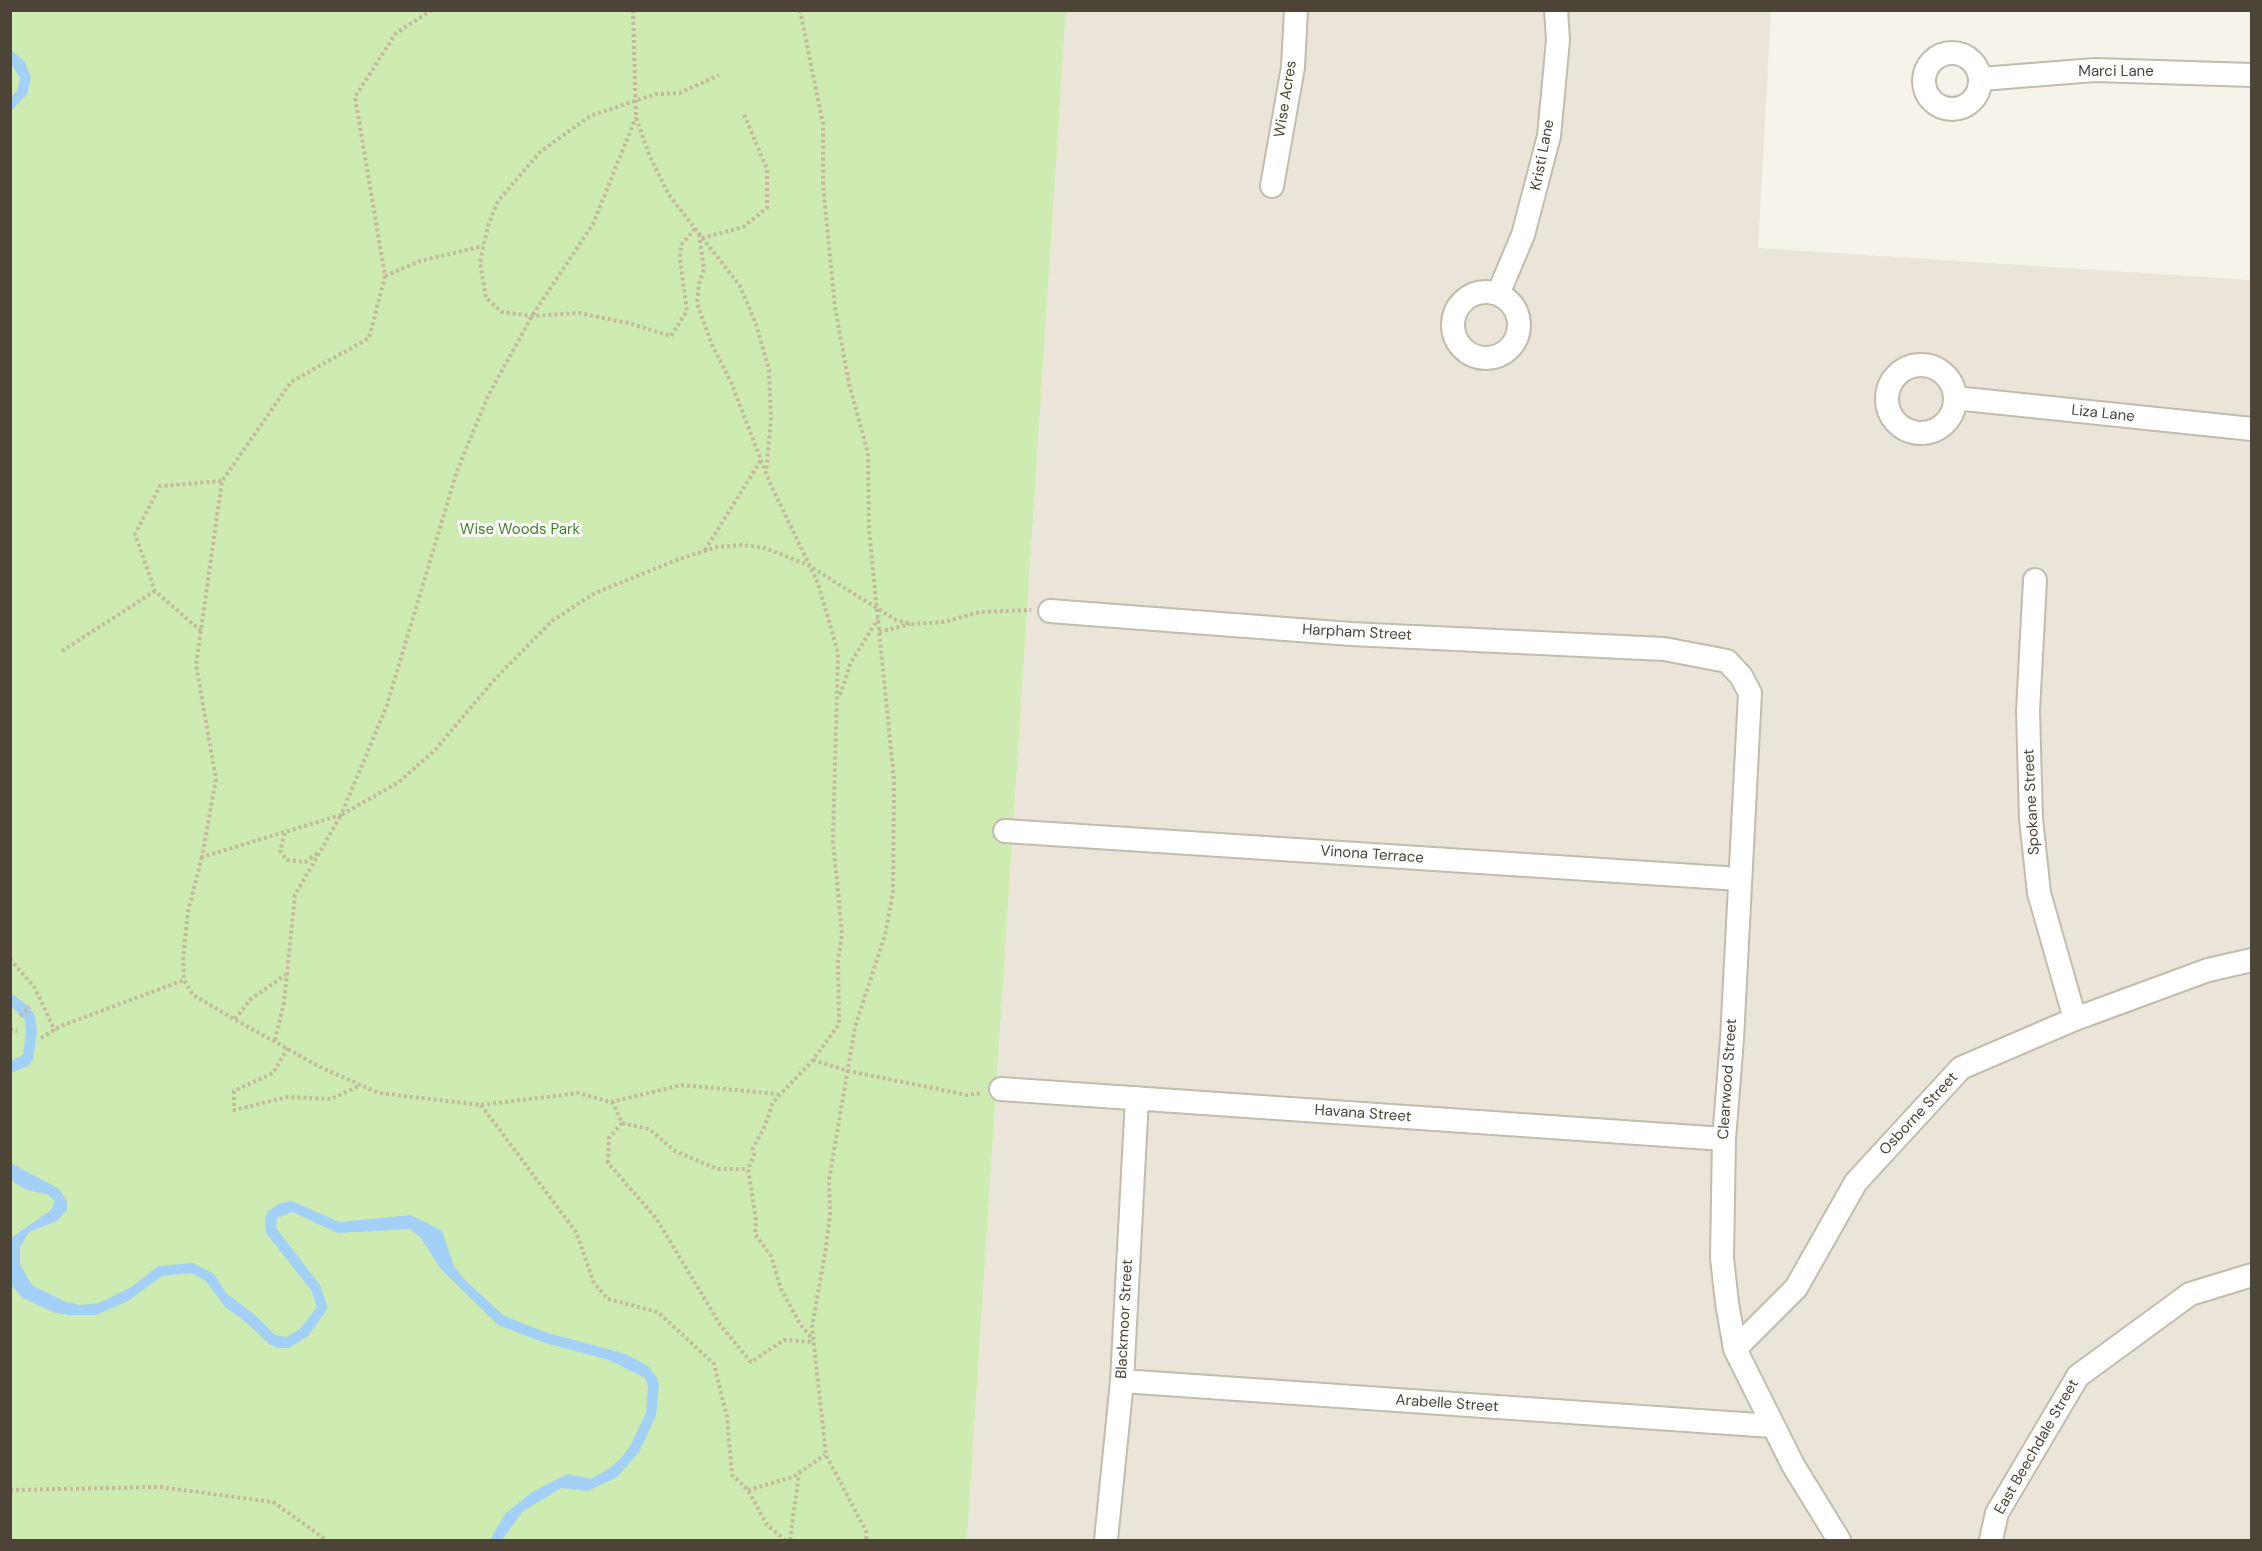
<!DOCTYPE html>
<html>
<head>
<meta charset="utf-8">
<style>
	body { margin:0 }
	#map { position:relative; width:2262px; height:1551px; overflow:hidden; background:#f6f3ea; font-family:"DM Sans",sans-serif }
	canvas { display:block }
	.frame { position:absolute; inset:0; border:12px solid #4b4437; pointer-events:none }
</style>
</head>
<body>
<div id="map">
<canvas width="2262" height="1551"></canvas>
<div class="frame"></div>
</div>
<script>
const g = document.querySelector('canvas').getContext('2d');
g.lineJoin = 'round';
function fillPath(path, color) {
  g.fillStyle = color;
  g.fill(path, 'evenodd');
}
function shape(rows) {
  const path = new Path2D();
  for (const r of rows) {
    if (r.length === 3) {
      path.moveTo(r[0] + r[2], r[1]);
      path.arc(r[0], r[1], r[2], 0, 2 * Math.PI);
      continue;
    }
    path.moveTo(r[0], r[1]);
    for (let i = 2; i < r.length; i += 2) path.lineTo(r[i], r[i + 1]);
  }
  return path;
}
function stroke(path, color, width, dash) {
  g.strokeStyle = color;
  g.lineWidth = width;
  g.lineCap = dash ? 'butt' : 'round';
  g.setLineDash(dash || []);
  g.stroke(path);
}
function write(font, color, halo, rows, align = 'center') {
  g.font = font + ' "DM Sans",sans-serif';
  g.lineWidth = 6;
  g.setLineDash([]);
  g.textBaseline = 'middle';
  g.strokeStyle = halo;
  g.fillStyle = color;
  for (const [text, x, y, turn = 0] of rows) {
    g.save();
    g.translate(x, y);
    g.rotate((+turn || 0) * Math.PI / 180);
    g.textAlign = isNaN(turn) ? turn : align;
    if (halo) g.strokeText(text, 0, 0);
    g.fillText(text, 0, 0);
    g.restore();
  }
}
const residential = shape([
	[1066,11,1771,11,1758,248,2251,280,2251,1540,967,1540]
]);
const green = shape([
	[10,11,1066,11,967,1540,11,1540]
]);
const water = shape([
	[11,50,25,62,31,78,27,94,11,111,11,97,18,89,20,78,11,63],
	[11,993,28,1006,35,1016,37,1032,33,1060,28,1066,11,1073,11,1061,23,1055,26,1032,25,1020,11,1006],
	[11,1163,59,1189,67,1201,67,1210,57,1221,29,1232,20,1247,20,1264,32,1285,66,1302,82,1305,99,1303,133,1286,158,1266,193,1263,214,1274,226,1293,255,1315,275,1335,286,1337,300,1329,317,1307,311,1290,266,1233,265,1218,268,1211,280,1203,292,1201,339,1222,411,1215,442,1231,454,1266,464,1279,504,1316,548,1333,626,1354,648,1366,658,1379,659,1386,656,1416,639,1452,617,1477,588,1491,561,1488,522,1512,502,1540,490,1540,505,1514,532,1492,568,1474,591,1479,610,1468,621,1458,630,1446,646,1413,648,1387,645,1378,609,1360,545,1343,498,1325,440,1268,421,1238,410,1229,338,1233,292,1212,277,1218,276,1228,320,1285,328,1308,308,1336,289,1348,278,1348,269,1344,247,1323,225,1307,206,1281,191,1273,162,1276,128,1301,96,1315,68,1315,53,1312,23,1298,11,1285,11,1238,51,1210,55,1201,47,1194,27,1190,15,1183,11,1179]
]);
const path = shape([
	[432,10,396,33,355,97,385,276,369,338,291,382,222,481,196,665,216,779,202,857,341,815,386,708,457,471,488,396,532,316,593,224,636,117],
	[633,10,636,117,650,157,669,195,740,286,756,324,769,370,771,421,766,471],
	[800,10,823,124,823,185,835,307,849,384,868,453,869,530,894,780,893,892,885,935,855,1027,829,1180,830,1214,826,1248,812,1327,826,1455,867,1533,866,1540],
	[695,229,681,245,680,259,687,311,671,336,628,323,579,313,532,316,502,312,486,298,480,262,488,226,498,201,540,152,590,116,656,94,680,93,719,75],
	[699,234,704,269,699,284,697,303,712,345,731,382,769,481,818,583,838,653,833,841,842,934,838,961,839,1024,813,1060,773,1102,764,1128,753,1148,754,1155,748,1169,756,1220,755,1234,771,1256,781,1289,800,1324,813,1340],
	[702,238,743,227,767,208,767,169,743,112],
	[385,276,420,261,483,246],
	[705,550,761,460],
	[201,631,155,591,135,534,160,486,222,481],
	[879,632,910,624],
	[62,651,155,591],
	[840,695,851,662,878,619],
	[285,833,280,851,287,860,305,862,319,852],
	[202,857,188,911,183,960,184,980,193,995,234,1019,320,1067,379,1093,481,1105,579,1093,613,1103,622,1123,649,1129,675,1151,717,1169,748,1169],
	[10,959,35,988,55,1031],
	[20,1016,30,1007],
	[235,1019,250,1000,285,975],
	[10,1029,17,1031],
	[41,1038,61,1026,184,980],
	[275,1040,284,1003,295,895,341,815,399,782,434,751,495,679,552,621,595,593,679,559,717,547,743,545,765,548,808,565,896,620,911,624,944,622,980,612,1031,610],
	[288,1048,273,1073,234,1091,234,1110,288,1097,331,1099,361,1085],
	[813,1060,848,1071,967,1095,982,1093],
	[611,1102,682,1085,778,1094],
	[481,1105,576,1232,594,1283,608,1299,658,1312,714,1364,727,1417,732,1475,748,1490,767,1525,785,1540],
	[622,1123,609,1138,608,1163,656,1218,721,1326,751,1362,784,1340,814,1342],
	[10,1490,159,1487,273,1502,326,1540],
	[748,1490,793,1477,825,1455],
	[790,1540,799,1474]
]);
const street = shape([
	[1952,81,28],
	[1981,79,2095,70,2252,75],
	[1272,186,1293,67,1296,10],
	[1486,325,33],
	[1498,294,1523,235,1549,136,1558,40,1556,10],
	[1921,399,34],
	[1955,398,2252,429],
	[2035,580,2028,711,2031,819,2039,893,2075,1019],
	[1050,611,1351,634,1664,649,1727,661,1741,676,1750,693,1732,1039,1724,1139,1722,1258,1727,1303,1735,1349,1793,1465,1839,1540],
	[1005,831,1740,879],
	[1001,1089,1724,1139],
	[1735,1349,1796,1288,1856,1182,1961,1068,2075,1019,2208,970,2252,960],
	[1122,1381,1772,1426],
	[1106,1540,1122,1381,1137,1098],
	[1991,1540,1997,1513,2078,1376,2190,1294,2252,1275]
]);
const streetNames = [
	["Marci Lane",2116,72],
	["Wise Acres",1286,99,-81],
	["Kristi Lane",1543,155,-79],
	["Liza Lane",2103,414,6],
	["Harpham Street",1357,633,3],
	["Spokane Street",2032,802,-93],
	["Vinona Terrace",1372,855,4],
	["Clearwood Street",1728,1079,-86],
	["Havana Street",1363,1114,4],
	["Osborne Street",1919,1114,-47],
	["Blackmoor Street",1125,1319,-87],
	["Arabelle Street",1447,1404,4],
	["East Beechdale Street",2037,1447,-60]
];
const parkNames = [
	["Wise Woods Park",520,530]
];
fillPath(residential, '#eae5d8');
fillPath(green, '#ceecb1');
fillPath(water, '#a3d0f6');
stroke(street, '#c2bcac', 26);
stroke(path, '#c5b99c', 4, [3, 3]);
stroke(street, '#fff', 22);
write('15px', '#4b4437', '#fff', streetNames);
write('15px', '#438225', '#fff', parkNames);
</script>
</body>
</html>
